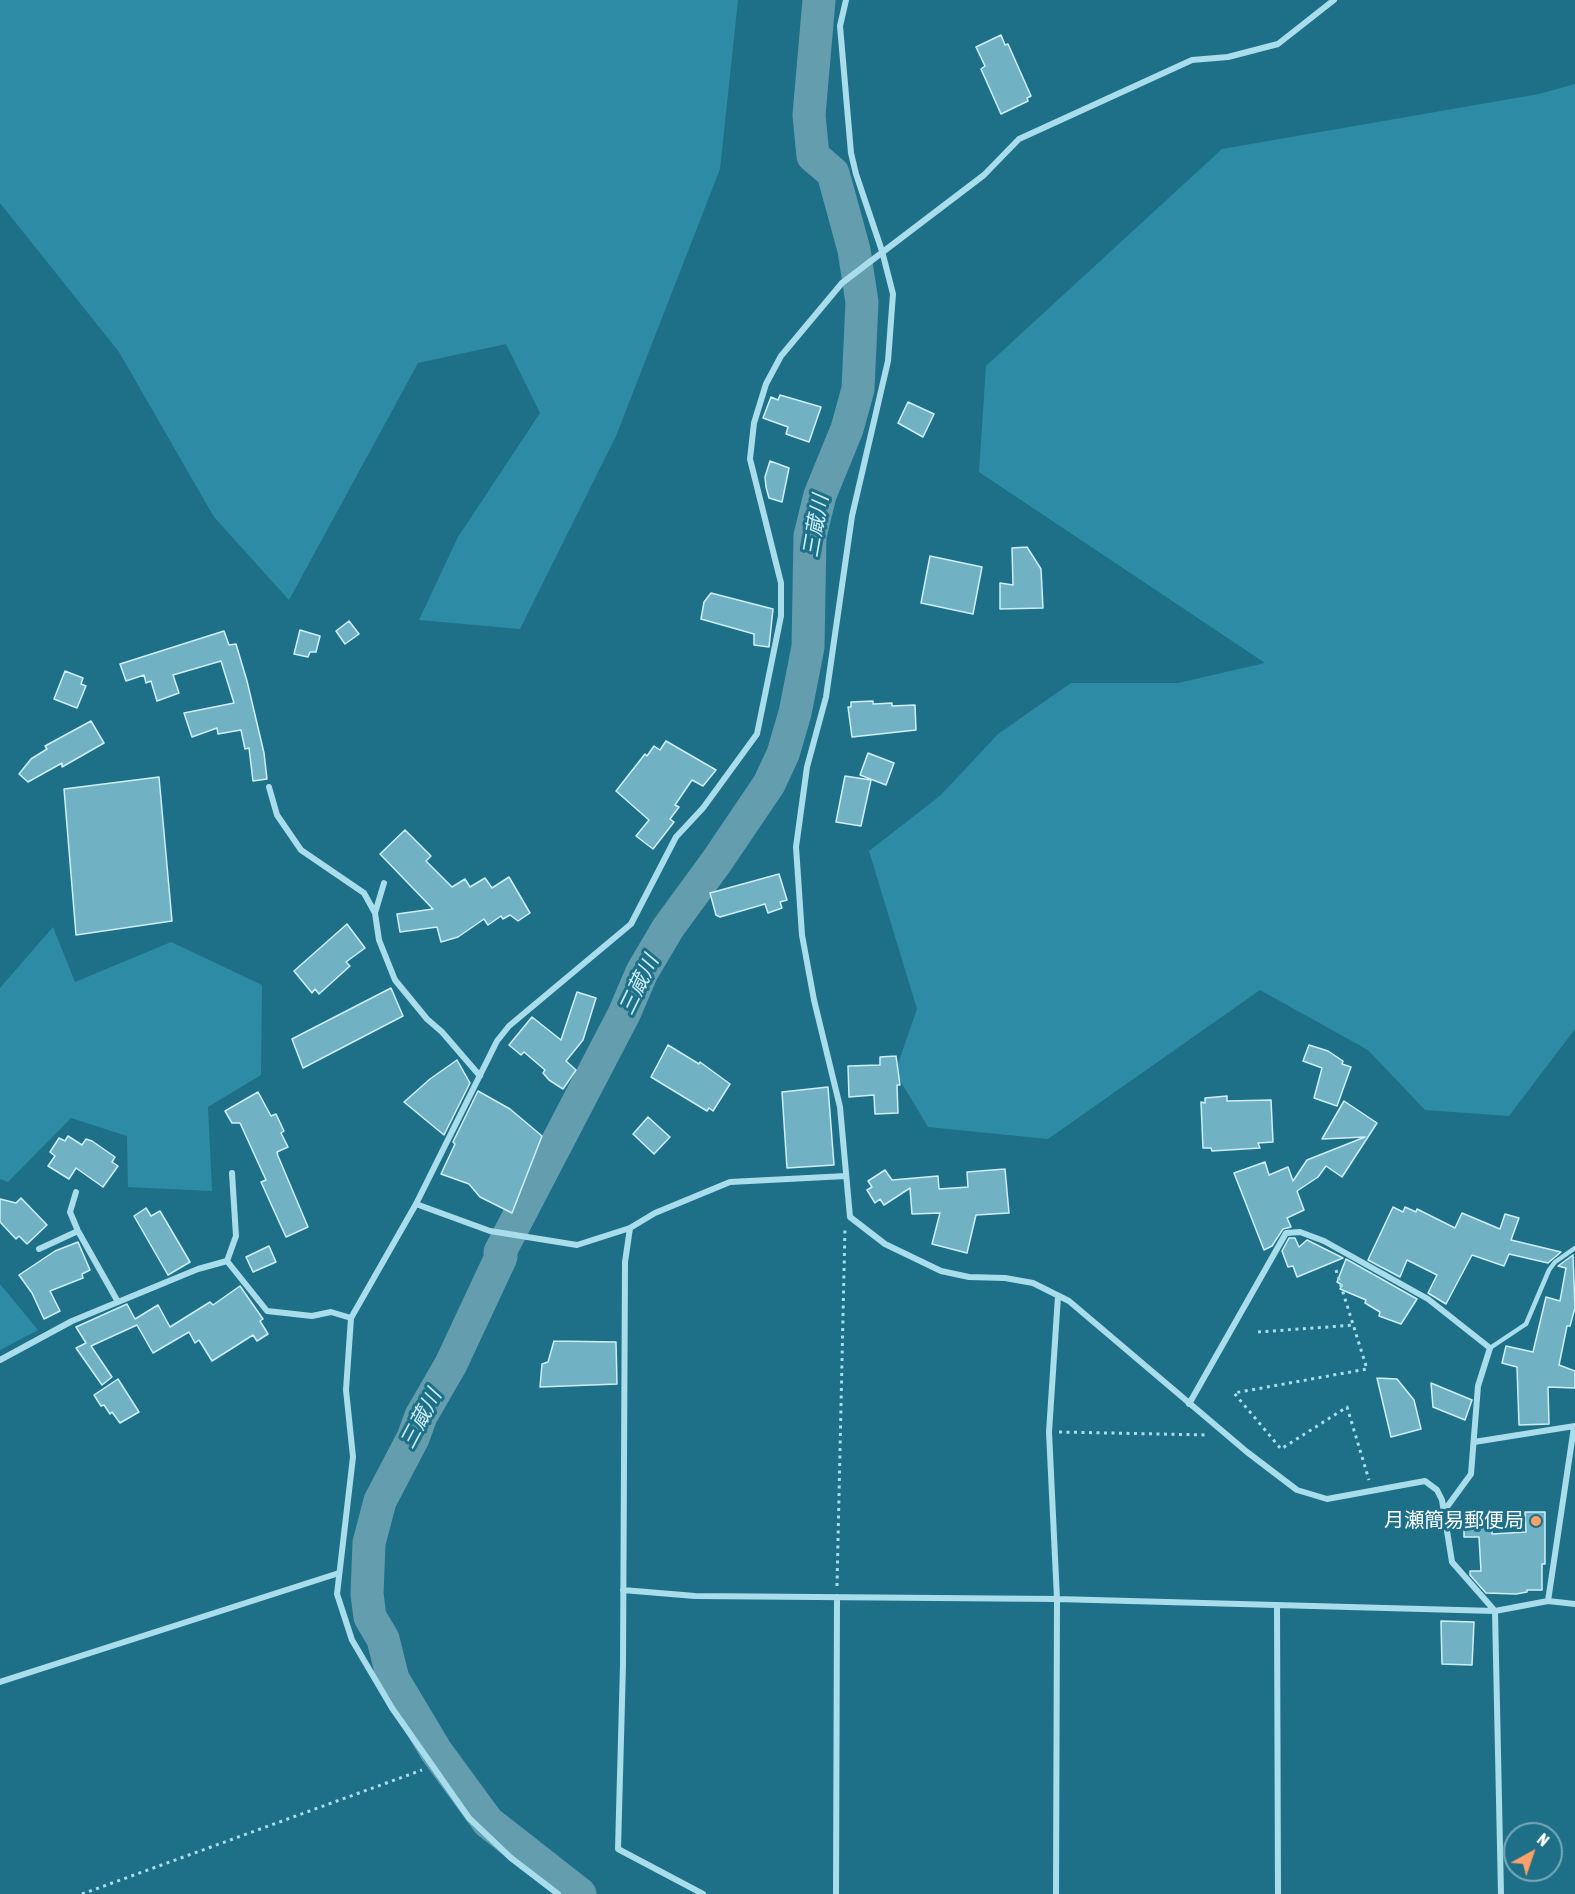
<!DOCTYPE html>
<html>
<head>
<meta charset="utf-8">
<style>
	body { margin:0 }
	#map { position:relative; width:1575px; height:1894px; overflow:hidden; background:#1e7089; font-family:"Asap Condensed",sans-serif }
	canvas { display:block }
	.north { position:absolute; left:1503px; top:1822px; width:60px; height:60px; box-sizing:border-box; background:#1e7089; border:2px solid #78a9b8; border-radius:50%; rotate:40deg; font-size:16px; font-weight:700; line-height:24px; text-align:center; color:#fff }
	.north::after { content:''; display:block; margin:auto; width:21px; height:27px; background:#faa068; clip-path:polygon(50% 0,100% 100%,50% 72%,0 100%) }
</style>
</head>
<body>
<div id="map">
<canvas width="1575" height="1894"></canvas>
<div class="north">N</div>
</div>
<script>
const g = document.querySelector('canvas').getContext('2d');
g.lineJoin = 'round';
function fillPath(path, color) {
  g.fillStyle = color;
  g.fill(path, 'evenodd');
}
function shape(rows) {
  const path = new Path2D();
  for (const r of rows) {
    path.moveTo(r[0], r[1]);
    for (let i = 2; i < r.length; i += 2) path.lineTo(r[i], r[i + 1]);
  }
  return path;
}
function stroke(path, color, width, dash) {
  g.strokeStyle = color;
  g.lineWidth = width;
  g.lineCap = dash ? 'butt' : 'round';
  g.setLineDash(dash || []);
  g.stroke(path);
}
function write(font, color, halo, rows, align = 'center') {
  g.font = font + ' "Asap Condensed","Noto Sans JP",sans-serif';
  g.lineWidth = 6;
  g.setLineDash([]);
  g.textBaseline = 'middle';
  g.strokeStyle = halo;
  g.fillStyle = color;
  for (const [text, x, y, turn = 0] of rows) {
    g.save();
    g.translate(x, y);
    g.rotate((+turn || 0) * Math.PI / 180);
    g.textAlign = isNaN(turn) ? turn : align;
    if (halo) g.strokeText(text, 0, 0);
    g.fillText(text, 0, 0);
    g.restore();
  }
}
const green = shape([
	[0,0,738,0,720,169,616,436,520,629,419,620,458,537,540,413,506,344,418,363,289,600,214,517,119,352,0,203],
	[1575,84,1575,1029,1509,1116,1425,1110,1368,1050,1260,990,1048,1139,928,1127,895,1072,917,1009,869,851,941,795,998,734,1071,683,1178,683,1265,663,979,472,986,366,1222,149,1539,94],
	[53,927,75,982,171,942,262,985,261,1075,208,1107,212,1191,128,1187,127,1136,71,1118,8,1182,0,1179,0,988],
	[0,1284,38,1330,0,1350]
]);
const river = shape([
	[580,1894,488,1822,436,1751,393,1679,383,1639,370,1617,367,1594,369,1543,380,1501,413,1438,421,1416,451,1364,501,1257,500,1252,624,1014,642,972,668,928,717,861,769,784,783,754,795,713,808,647,810,536,820,495,847,429,858,389,862,302,854,250,833,173,813,156,809,115,819,0]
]);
const building = shape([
	[1001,35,1005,45,1008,44,1031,96,1027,98,1028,101,1001,114,981,69,985,66,976,47,1001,35],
	[780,395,821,407,809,442,786,434,788,427,763,418,771,397,778,400,780,395],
	[908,402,934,414,923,437,898,423,908,402],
	[770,461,789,468,782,502,769,498,766,487,765,477,770,461],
	[1027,547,1041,569,1043,608,1000,609,1000,583,1013,585,1012,548,1027,547],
	[930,556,982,567,973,614,921,603,930,556],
	[711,593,773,609,769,647,754,645,754,634,701,619,704,602,711,593],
	[349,621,359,634,345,644,336,631,349,621],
	[300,630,320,636,316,652,310,652,308,657,294,654,300,630],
	[224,631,229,645,236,644,247,681,264,753,267,779,253,781,249,748,245,749,241,730,218,734,217,728,192,737,184,713,234,703,221,661,173,675,179,693,157,701,151,681,146,683,144,675,126,681,120,664,224,631],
	[65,671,83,678,81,684,86,686,77,708,54,699,65,671],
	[873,701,873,704,892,703,892,706,915,705,916,730,852,737,848,707,851,707,851,702,873,701],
	[91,721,104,743,62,767,62,763,28,782,19,774,31,759,47,749,45,746,91,721],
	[666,741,716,770,703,786,692,780,675,805,679,807,670,819,674,822,653,849,636,836,649,820,616,791,645,754,647,756,654,746,660,750,666,741],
	[868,753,894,763,886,785,860,775,868,753],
	[845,776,871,780,861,826,836,822,845,776],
	[159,777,172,921,76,935,64,789,159,777],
	[405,830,431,856,426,861,452,887,465,879,470,887,485,878,492,888,509,877,530,913,518,921,510,915,503,919,501,916,488,925,484,919,458,937,441,942,437,927,400,932,397,914,433,909,380,854,405,830],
	[779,874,787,900,780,902,782,908,768,913,765,904,720,917,716,915,710,893,779,874],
	[347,924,365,948,346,962,350,966,319,994,315,989,312,993,294,971,347,924],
	[391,988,403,1016,303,1068,292,1039,391,988],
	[577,992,596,998,583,1040,566,1061,576,1070,563,1089,549,1080,543,1073,545,1070,524,1052,521,1055,509,1045,532,1017,561,1040,577,992],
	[668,1045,699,1064,700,1062,730,1084,713,1111,709,1108,707,1111,651,1077,668,1045],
	[1309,1045,1328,1051,1343,1061,1342,1064,1351,1067,1337,1106,1314,1098,1322,1068,1303,1061,1309,1045],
	[896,1056,900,1085,897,1085,898,1113,875,1114,874,1095,849,1097,848,1066,880,1065,880,1057,896,1056],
	[457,1060,470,1083,444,1135,404,1102,430,1079,457,1060],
	[828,1087,834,1165,787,1168,782,1092,828,1087],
	[478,1091,510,1109,542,1136,512,1213,480,1197,469,1184,441,1174,455,1144,453,1142,478,1091],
	[258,1092,271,1116,276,1114,284,1131,281,1133,288,1147,277,1152,278,1156,308,1227,286,1237,261,1182,266,1180,240,1123,232,1123,225,1111,258,1092],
	[1227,1096,1227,1101,1271,1100,1273,1142,1258,1143,1260,1148,1212,1151,1211,1148,1203,1148,1201,1102,1205,1103,1205,1098,1227,1096],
	[1344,1101,1377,1123,1342,1177,1326,1166,1318,1177,1297,1191,1304,1210,1287,1218,1291,1227,1283,1229,1272,1246,1264,1250,1234,1173,1265,1162,1269,1175,1288,1167,1293,1181,1307,1160,1365,1137,1322,1139,1344,1101],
	[648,1117,670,1137,654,1154,633,1134,648,1117],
	[68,1136,82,1145,86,1139,92,1141,115,1157,112,1162,118,1166,103,1187,76,1168,69,1179,48,1166,55,1156,50,1152,59,1138,65,1141,68,1136],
	[1005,1169,1009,1213,976,1215,967,1253,932,1244,940,1213,912,1214,910,1188,884,1205,880,1199,875,1203,867,1190,872,1187,868,1181,885,1170,892,1180,938,1176,939,1189,968,1187,967,1172,1005,1169],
	[21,1198,47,1225,27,1244,19,1236,16,1239,0,1222,0,1199,16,1203,21,1198],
	[1393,1207,1403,1212,1405,1207,1416,1212,1417,1209,1455,1228,1462,1213,1500,1229,1505,1214,1519,1218,1511,1240,1561,1252,1548,1263,1509,1254,1504,1266,1472,1255,1446,1304,1428,1293,1437,1275,1407,1260,1400,1277,1368,1260,1393,1207],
	[146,1208,151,1216,160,1211,190,1262,168,1275,134,1216,146,1208],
	[1289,1238,1295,1238,1299,1247,1307,1240,1343,1258,1297,1277,1293,1266,1288,1267,1282,1251,1289,1238],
	[78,1242,90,1270,82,1274,83,1278,50,1291,60,1311,44,1319,32,1293,19,1275,55,1251,78,1242],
	[269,1246,276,1262,253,1272,246,1257,269,1246],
	[1573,1255,1575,1308,1570,1326,1567,1326,1559,1365,1575,1371,1575,1388,1548,1387,1549,1424,1519,1425,1517,1367,1502,1363,1506,1346,1533,1352,1546,1297,1560,1301,1566,1268,1558,1266,1573,1255],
	[1346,1259,1417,1299,1401,1324,1379,1316,1380,1312,1365,1303,1366,1300,1340,1289,1342,1285,1337,1282,1346,1259],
	[240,1286,263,1319,260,1321,268,1334,257,1341,253,1335,212,1361,199,1340,195,1343,189,1332,153,1353,137,1325,91,1346,112,1377,102,1385,76,1348,86,1343,76,1327,127,1304,135,1319,158,1305,170,1327,210,1302,213,1305,240,1286],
	[554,1341,616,1342,617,1384,540,1387,542,1364,548,1362,554,1341],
	[1377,1378,1397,1379,1414,1400,1421,1429,1391,1437,1377,1378],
	[118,1379,139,1412,120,1423,112,1412,110,1414,104,1405,101,1406,94,1395,118,1379],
	[1431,1383,1472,1400,1465,1420,1433,1407,1431,1383],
	[1464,1510,1493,1511,1492,1534,1526,1532,1525,1512,1545,1512,1545,1564,1542,1564,1542,1590,1527,1590,1527,1592,1516,1594,1486,1593,1470,1575,1470,1571,1481,1571,1479,1537,1464,1537,1464,1510],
	[1441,1621,1474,1622,1472,1665,1442,1664,1441,1621]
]);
const path = shape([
	[1336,1270,1367,1369,1234,1393,1281,1449,1347,1407,1369,1480],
	[1258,1332,1355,1325],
	[1059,1432,1209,1435],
	[837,1586,845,1227],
	[82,1894,422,1770]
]);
const lane = shape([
	[1490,1348,1526,1324,1549,1270,1555,1262,1575,1248]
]);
const street = shape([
	[846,0,840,26,851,153,856,174,882,251,893,294,888,361,852,516,826,697,807,767,796,847,802,935,814,1000,840,1107,850,1217,885,1244,941,1271,969,1277,1005,1278,1033,1283,1069,1301,1247,1452,1297,1490,1327,1499,1425,1481,1437,1490,1442,1500,1452,1562,1495,1611,1501,1894],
	[269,787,277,815,301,850,364,893,375,913],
	[384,883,375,913,379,940,395,980,427,1019,442,1032,480,1076],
	[76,1192,70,1212,78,1231,118,1302],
	[416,1204,490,1231,577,1245,630,1228,655,1213,730,1182,846,1176],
	[630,1228,625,1262,623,1665,618,1849,703,1894],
	[39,1249,78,1231],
	[227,1261,236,1236,232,1173],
	[0,1360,72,1321,198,1269,227,1261,267,1311,312,1316,331,1312,351,1318],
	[1189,1404,1286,1233,1300,1232,1324,1241,1428,1299,1490,1348,1478,1386,1471,1474,1444,1511],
	[1474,1442,1575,1426],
	[623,1590,695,1596,1057,1599,1495,1611,1548,1601,1575,1604],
	[1548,1601,1574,1427],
	[1277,1605,1278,1894],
	[0,1682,339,1573],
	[558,1894,511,1858,469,1818,392,1708,352,1640,337,1594,353,1457,346,1390,351,1318,416,1204,497,1041,509,1026,631,924,676,837,703,808,757,734,781,616,781,583,750,459,754,423,766,384,781,356,842,283,984,175,1019,139,1192,60,1228,57,1278,44,1334,0],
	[836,1894,837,1597],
	[1056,1894,1057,1599,1049,1432,1058,1296]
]);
const markers = [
	[1536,1521,6,"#faa068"]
];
const poiNames = [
	["月瀬簡易郵便局",1524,1521]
];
const waterNames = [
	["三蔵川",816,526,-80],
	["三蔵川",639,985,-64],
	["三蔵川",421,1419,-62]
];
fillPath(green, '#2e8ba5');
stroke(river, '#649dad', 33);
fillPath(building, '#70b1c3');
stroke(building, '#ceeff8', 1.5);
stroke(path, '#a9ddeb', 3, [3, 4.5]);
stroke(lane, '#a9ddeb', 4.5);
stroke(street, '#a9ddeb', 6);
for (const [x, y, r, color] of markers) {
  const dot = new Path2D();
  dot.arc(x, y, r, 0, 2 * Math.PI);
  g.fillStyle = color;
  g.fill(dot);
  stroke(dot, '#1e7089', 2);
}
write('20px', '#fff', '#1e7089', poiNames, 'right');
write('italic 21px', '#caedf7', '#1e7089', waterNames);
</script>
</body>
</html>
